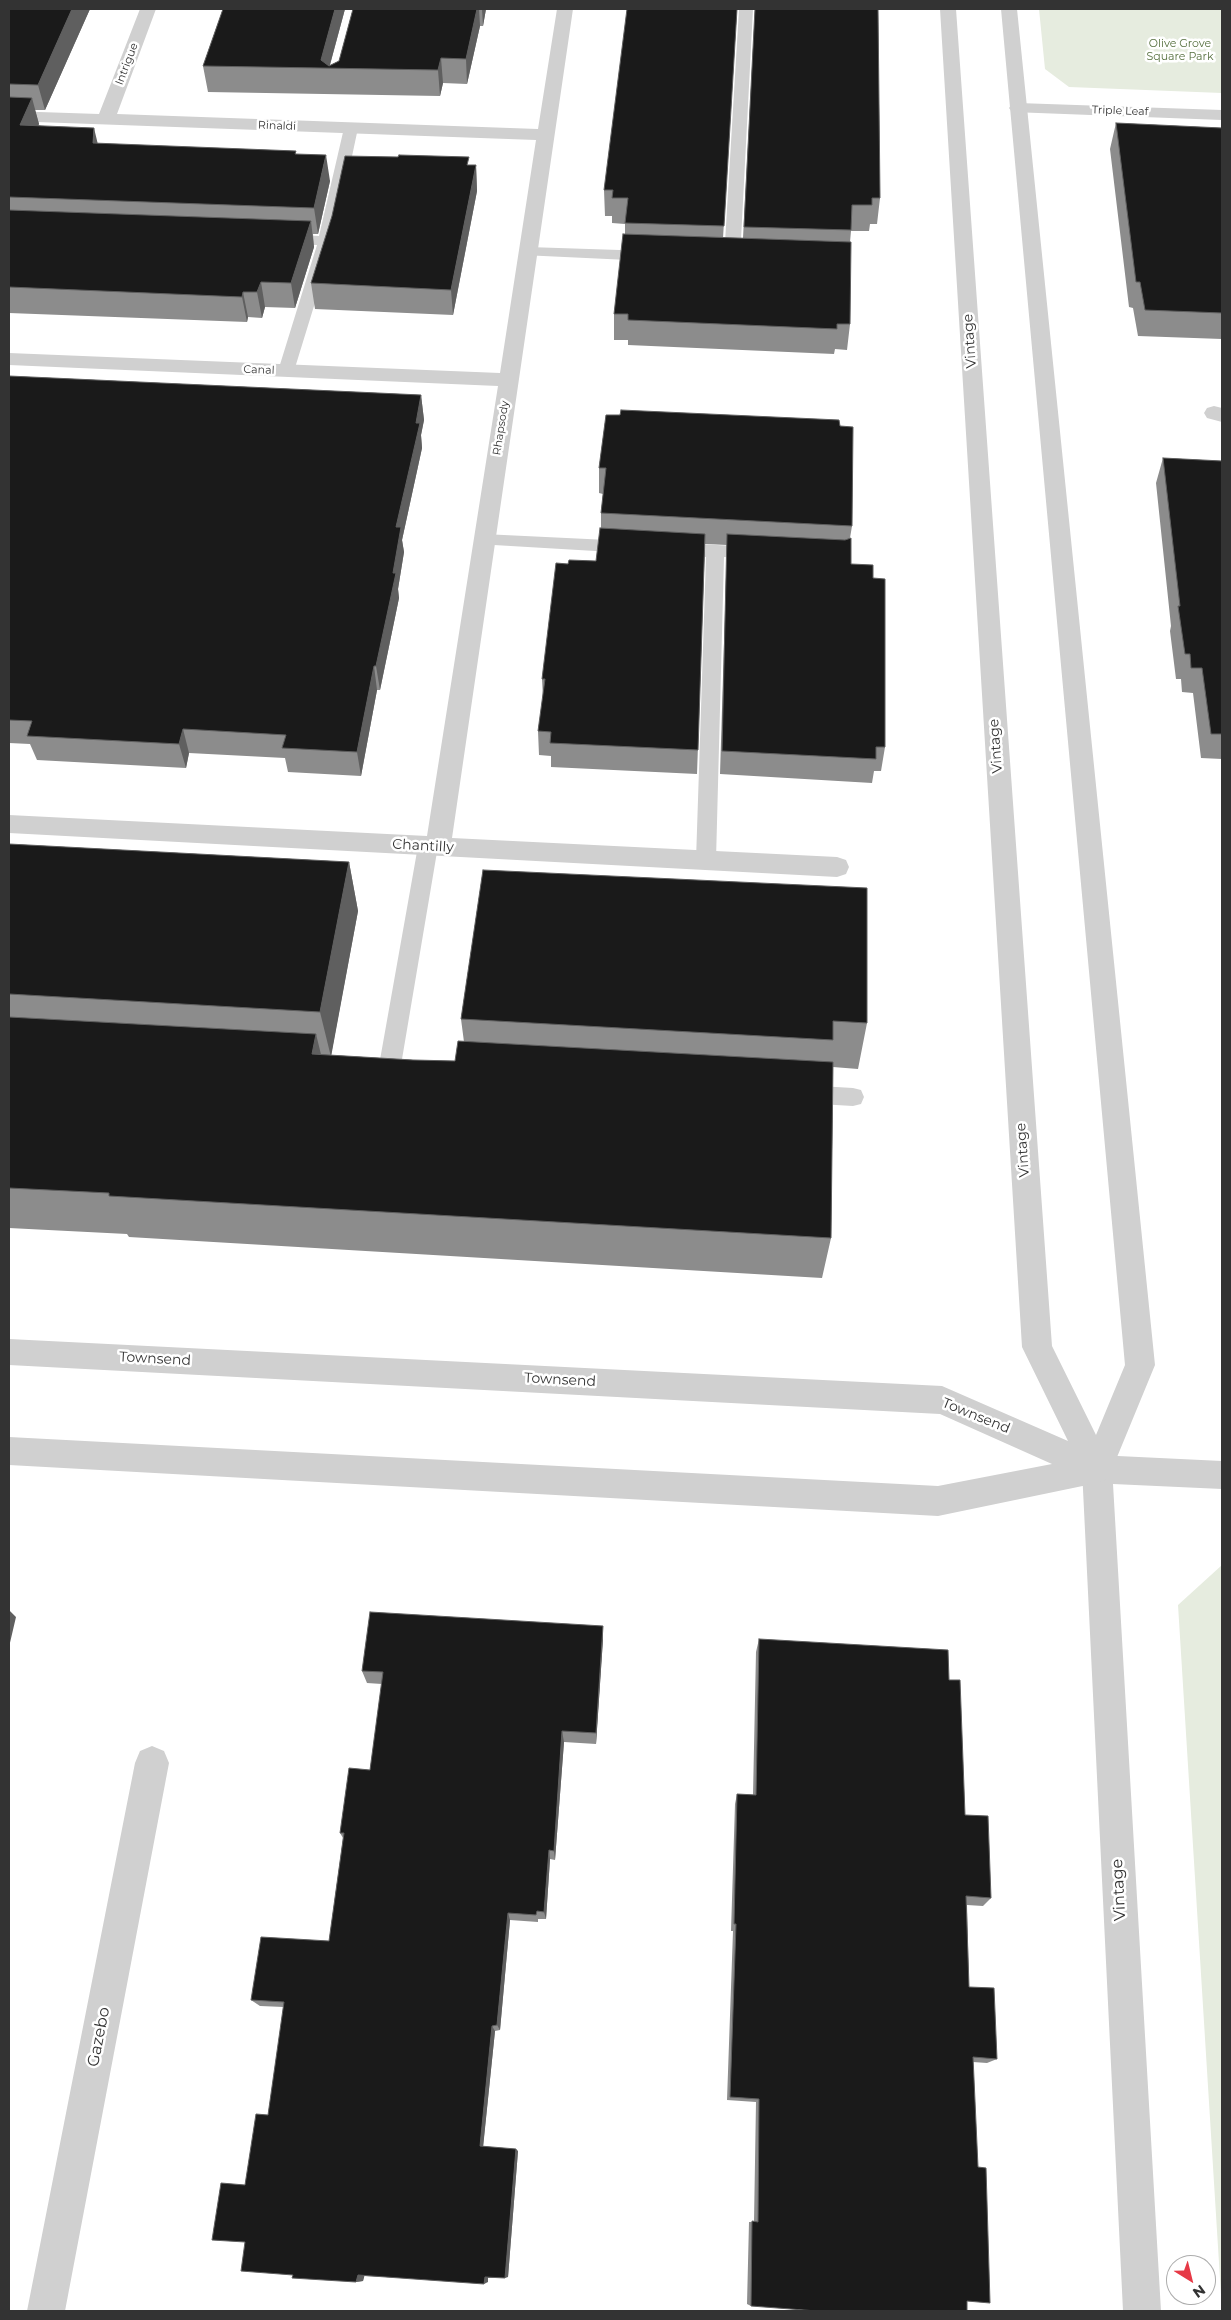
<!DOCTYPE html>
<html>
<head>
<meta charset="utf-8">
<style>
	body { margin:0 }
	#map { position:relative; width:1231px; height:2320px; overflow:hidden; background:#fff; font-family:Montserrat,sans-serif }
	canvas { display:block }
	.frame { position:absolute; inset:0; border:10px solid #333; pointer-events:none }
	.north { position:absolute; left:1166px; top:2255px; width:50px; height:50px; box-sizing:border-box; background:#fff; border:1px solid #adadad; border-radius:50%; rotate:144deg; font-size:14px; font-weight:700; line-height:20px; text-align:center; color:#333 }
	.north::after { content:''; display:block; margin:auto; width:18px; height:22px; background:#e63946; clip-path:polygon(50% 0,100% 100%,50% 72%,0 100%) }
</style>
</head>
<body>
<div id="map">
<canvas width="1231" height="2320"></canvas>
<div class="frame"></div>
<div class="north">N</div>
</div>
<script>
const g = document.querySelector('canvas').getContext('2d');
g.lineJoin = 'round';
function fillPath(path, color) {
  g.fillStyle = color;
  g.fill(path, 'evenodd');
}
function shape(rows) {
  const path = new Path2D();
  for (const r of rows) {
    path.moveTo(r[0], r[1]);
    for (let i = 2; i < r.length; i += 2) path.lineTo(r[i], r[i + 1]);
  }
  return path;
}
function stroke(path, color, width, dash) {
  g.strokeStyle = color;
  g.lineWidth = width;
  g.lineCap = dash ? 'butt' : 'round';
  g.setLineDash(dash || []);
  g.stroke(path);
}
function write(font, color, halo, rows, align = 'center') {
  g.font = font + ' Montserrat,sans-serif';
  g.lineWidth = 5;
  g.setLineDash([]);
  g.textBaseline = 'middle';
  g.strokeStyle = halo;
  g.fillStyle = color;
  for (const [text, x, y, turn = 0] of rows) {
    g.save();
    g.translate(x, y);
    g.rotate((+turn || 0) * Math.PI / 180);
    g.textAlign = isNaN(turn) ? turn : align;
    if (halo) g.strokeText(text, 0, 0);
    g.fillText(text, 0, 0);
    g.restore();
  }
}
const green = shape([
	[1039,9,1222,9,1222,93,1069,87,1045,69],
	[1222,1565,1222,2311,1178,1605]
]);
const service = shape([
	[739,9,753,9,740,259,738,262,732,264,726,262,724,259,739,9],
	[351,124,358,128,334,241,294,371,292,375,280,375,278,371,317,245,284,244,279,242,276,239,279,236,284,234,319,236,344,128,351,124],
	[528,247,650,251,656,253,658,256,656,259,650,261,522,255,520,252,522,249,528,247],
	[483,534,629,541,635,543,638,547,635,551,629,553,477,544,474,540,477,536,483,534],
	[676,543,756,547,762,549,765,553,762,557,756,559,724,557,716,860,713,866,706,868,699,866,696,860,706,557,670,553,667,549,670,545,676,543],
	[428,838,435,841,438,846,400,1071,397,1077,389,1080,381,1077,378,1071,418,846,421,841,428,838],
	[802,1085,853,1088,861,1090,864,1097,861,1104,853,1106,802,1103,794,1101,791,1094,794,1087,802,1085]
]);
const minor = shape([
	[140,9,156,9,117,114,538,129,557,9,573,9,452,838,837,857,846,860,849,867,846,874,837,877,9,833,9,815,427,836,498,386,9,365,9,353,500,373,536,140,9,121,9,111,99,114,140,9],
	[1018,103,1222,110,1222,120,1012,112,1009,108,1012,104,1018,103],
	[1214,406,1222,408,1222,422,1207,418,1204,413,1207,408,1214,406],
	[1097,1455,1222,1461,1222,1489,1113,1484,1161,2311,1123,2311,1082,1469,1086,1459,1097,1455],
	[152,1746,164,1751,169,1763,65,2311,27,2311,135,1763,140,1751,152,1746]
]);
const tertiary = shape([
	[940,9,956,9,1052,1346,1096,1435,1125,1365,1001,9,1017,9,1155,1365,1108,1479,1097,1483,938,1516,9,1465,9,1437,938,1486,1052,1464,940,1414,9,1365,9,1339,942,1386,1068,1441,1022,1347,940,9]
]);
const wall = shape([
	[9,9,90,9,45,110,35,110,39,124,38,125,98,144,296,151,296,154,330,181,318,234,313,234,314,247,295,308,265,307,262,318,248,317,247,322,9,313],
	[223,9,345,9,330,65,339,61,353,9,486,9,483,26,480,26,467,84,443,83,440,96,208,92,203,66],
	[737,9,723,238,743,238,755,9,878,9,880,198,877,224,870,224,869,231,851,231,850,242,850,324,847,350,835,349,834,354,628,345,628,340,614,340,614,314,625,234,625,224,612,223,612,216,605,216,604,190],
	[1116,123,1222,128,1222,339,1138,336,1133,308,1129,307,1110,149],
	[469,165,476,165,477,191,453,315,315,309,311,283],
	[9,376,421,395,424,420,421,435,422,448,402,540,404,552,398,589,399,598,380,690,377,690,361,776,288,772,285,758,189,753,186,768,37,760,30,744,9,743],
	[606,415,852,526,850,538,851,564,873,578,885,747,881,771,874,771,872,783,720,774,727,545,705,544,697,774,551,767,551,756,539,755,538,731,543,698,542,679,568,564,596,561,601,528,601,513,603,494,599,493,599,468],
	[1163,458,1222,461,1222,759,1201,758,1193,693,1182,692,1181,679,1176,679,1170,631,1171,626,1156,483],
	[9,844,349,862,358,911,331,1055,413,1060,455,1061,464,1042,461,1019,483,870,867,1023,858,1069,833,1067,831,1238,822,1278,129,1237,127,1234,9,1228],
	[603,1639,596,1744,564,1742,555,1860,550,1859,546,1919,538,1919,538,1922,510,1920,500,2030,495,2031,483,2146,518,2151,508,2277,488,2278,488,2282,364,2276,363,2281,356,2282,293,2275,245,2242,245,2185,268,2115,284,2007,260,2006,251,2000,329,1941,343,1838,340,1833,370,1770,382,1684,367,1683,362,1671],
	[759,1639,949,1680,965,1815,991,1898,983,1906,967,1905,969,1987,997,2059,987,2063,973,2062,967,2301,751,2306,747,2304,749,2222,754,2222,756,2102,727,2100,733,1931,731,1931,735,1804,737,1794,753,1795,756,1652]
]);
const shadedWall = shape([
	[72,9,90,9,45,110,38,85],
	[335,9,345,9,329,68,321,60],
	[477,9,479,9,480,26,467,84,466,59],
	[482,9,486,9,483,26],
	[441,58,443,83,440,96,438,70],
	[32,98,39,124,27,151,20,125],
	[94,128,100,153,93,143],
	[326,155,330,181,318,234,314,208],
	[476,165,477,191,453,315,451,290],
	[311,221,314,247,295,308,291,283],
	[261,282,265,307,262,318,257,292],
	[243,292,248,317,247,322,242,297],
	[421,395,424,420,421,435,422,448,402,540,404,552,398,589,399,598,380,690,376,666,393,573,396,527],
	[374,666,377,690,361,776,357,752],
	[183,729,189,753,186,768,179,744],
	[349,862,358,911,331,1057,320,1012],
	[316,1034,327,1079,312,1054],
	[9,1610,16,1617,9,1647],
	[603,1626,603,1639,596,1744,596,1733],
	[562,1731,564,1742,555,1860,554,1851],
	[549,1850,550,1859,546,1919,544,1912],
	[508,1913,510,1920,500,2030,497,2025],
	[492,2026,495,2031,483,2148,480,2146],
	[516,2149,518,2151,508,2277,505,2278],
	[365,2274,363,2281,356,2282,358,2275],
	[488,2276,488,2282,484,2284,485,2277]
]);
const building = shape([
	[9,9,72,9,38,85,9,84,9,9],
	[223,9,335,9,321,60,329,66,339,61,353,9,477,9,466,59,441,58,438,70,203,66,223,9],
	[627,9,737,9,724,226,625,223,628,198,612,198,613,190,604,190,627,9],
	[755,9,878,9,880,198,872,198,872,205,852,205,851,230,744,227,755,9],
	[9,97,32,98,20,125,94,128,93,143,296,151,295,154,326,155,314,208,9,197,9,97],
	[1116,123,1222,128,1222,313,1145,310,1140,282,1136,282,1116,123],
	[399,155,469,157,467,165,476,165,451,290,311,283,332,216,345,156,398,157,399,155],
	[9,210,311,221,291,283,261,282,257,292,243,292,242,297,9,287,9,210],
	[623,234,851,242,850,324,837,324,837,329,628,320,628,314,614,314,623,234],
	[9,376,421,395,416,423,420,423,396,527,401,527,393,573,396,573,376,666,374,666,357,752,282,748,286,735,183,729,179,744,27,736,32,721,9,720,9,376],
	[621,410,839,420,840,426,853,427,852,526,601,513,606,468,599,468,606,415,620,415,621,410],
	[1163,458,1222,461,1222,734,1211,734,1202,668,1191,668,1190,654,1185,654,1178,606,1180,606,1163,458],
	[600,528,705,534,698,750,550,743,551,732,538,731,545,679,542,679,556,563,568,564,569,560,596,561,600,528],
	[727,534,845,540,851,538,851,564,873,565,873,578,885,579,885,747,876,747,876,759,722,751,727,534],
	[9,844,349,862,320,1012,9,994,9,844],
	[483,870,867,888,867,1023,833,1021,833,1040,461,1019,483,870],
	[9,1017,316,1034,312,1054,413,1060,455,1061,458,1041,833,1062,831,1238,109,1196,109,1193,9,1188,9,1017],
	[370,1612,603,1626,596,1733,562,1731,554,1851,549,1850,544,1912,537,1911,536,1915,508,1913,497,2025,492,2026,480,2146,516,2149,505,2278,485,2277,484,2284,358,2275,356,2282,292,2278,293,2275,241,2271,245,2242,212,2240,221,2183,245,2185,256,2114,268,2115,284,2002,251,2000,261,1937,329,1941,344,1833,340,1833,349,1768,370,1770,383,1672,362,1671,370,1612],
	[759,1639,948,1650,949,1680,960,1680,965,1815,988,1816,991,1898,966,1896,969,1987,994,1988,997,2059,973,2057,978,2167,986,2168,990,2303,967,2301,967,2311,817,2311,751,2306,752,2221,758,2222,759,2099,730,2097,736,1924,734,1924,737,1794,756,1795,759,1639]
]);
const farParknames = [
	["Olive Grove",1180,44],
	["Square Park",1180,57]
];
const farStreetnames = [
	["Intrigue",127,64,-69],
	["Triple Leaf",1120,111,2],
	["Rinaldi",277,126,2],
	["Canal",259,370,2],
	["Rhapsody",501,428,-81]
];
const streetNames = [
	["Vintage",970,341,-94],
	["Vintage",996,746,-94],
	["Chantilly",423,846,3],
	["Vintage",1023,1150,-94],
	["Townsend",155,1359,3],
	["Townsend",560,1380,3],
	["Townsend",976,1416,22]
];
const nearStreetnames = [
	["Vintage",1119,1890,-93],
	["Gazebo",99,2037,-79]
];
fillPath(green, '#e6ecdf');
fillPath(service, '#d0d0d0');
fillPath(minor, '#d0d0d0');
fillPath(tertiary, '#d0d0d0');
fillPath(wall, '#8c8c8c');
fillPath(shadedWall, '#5f5f5f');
fillPath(building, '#1a1a1a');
stroke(building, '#5f5f5f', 1);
write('11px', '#56703f', '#fff', farParknames);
write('11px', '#333', '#fff', farStreetnames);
write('14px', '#333', '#fff', streetNames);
write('16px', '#333', '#fff', nearStreetnames);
</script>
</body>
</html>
